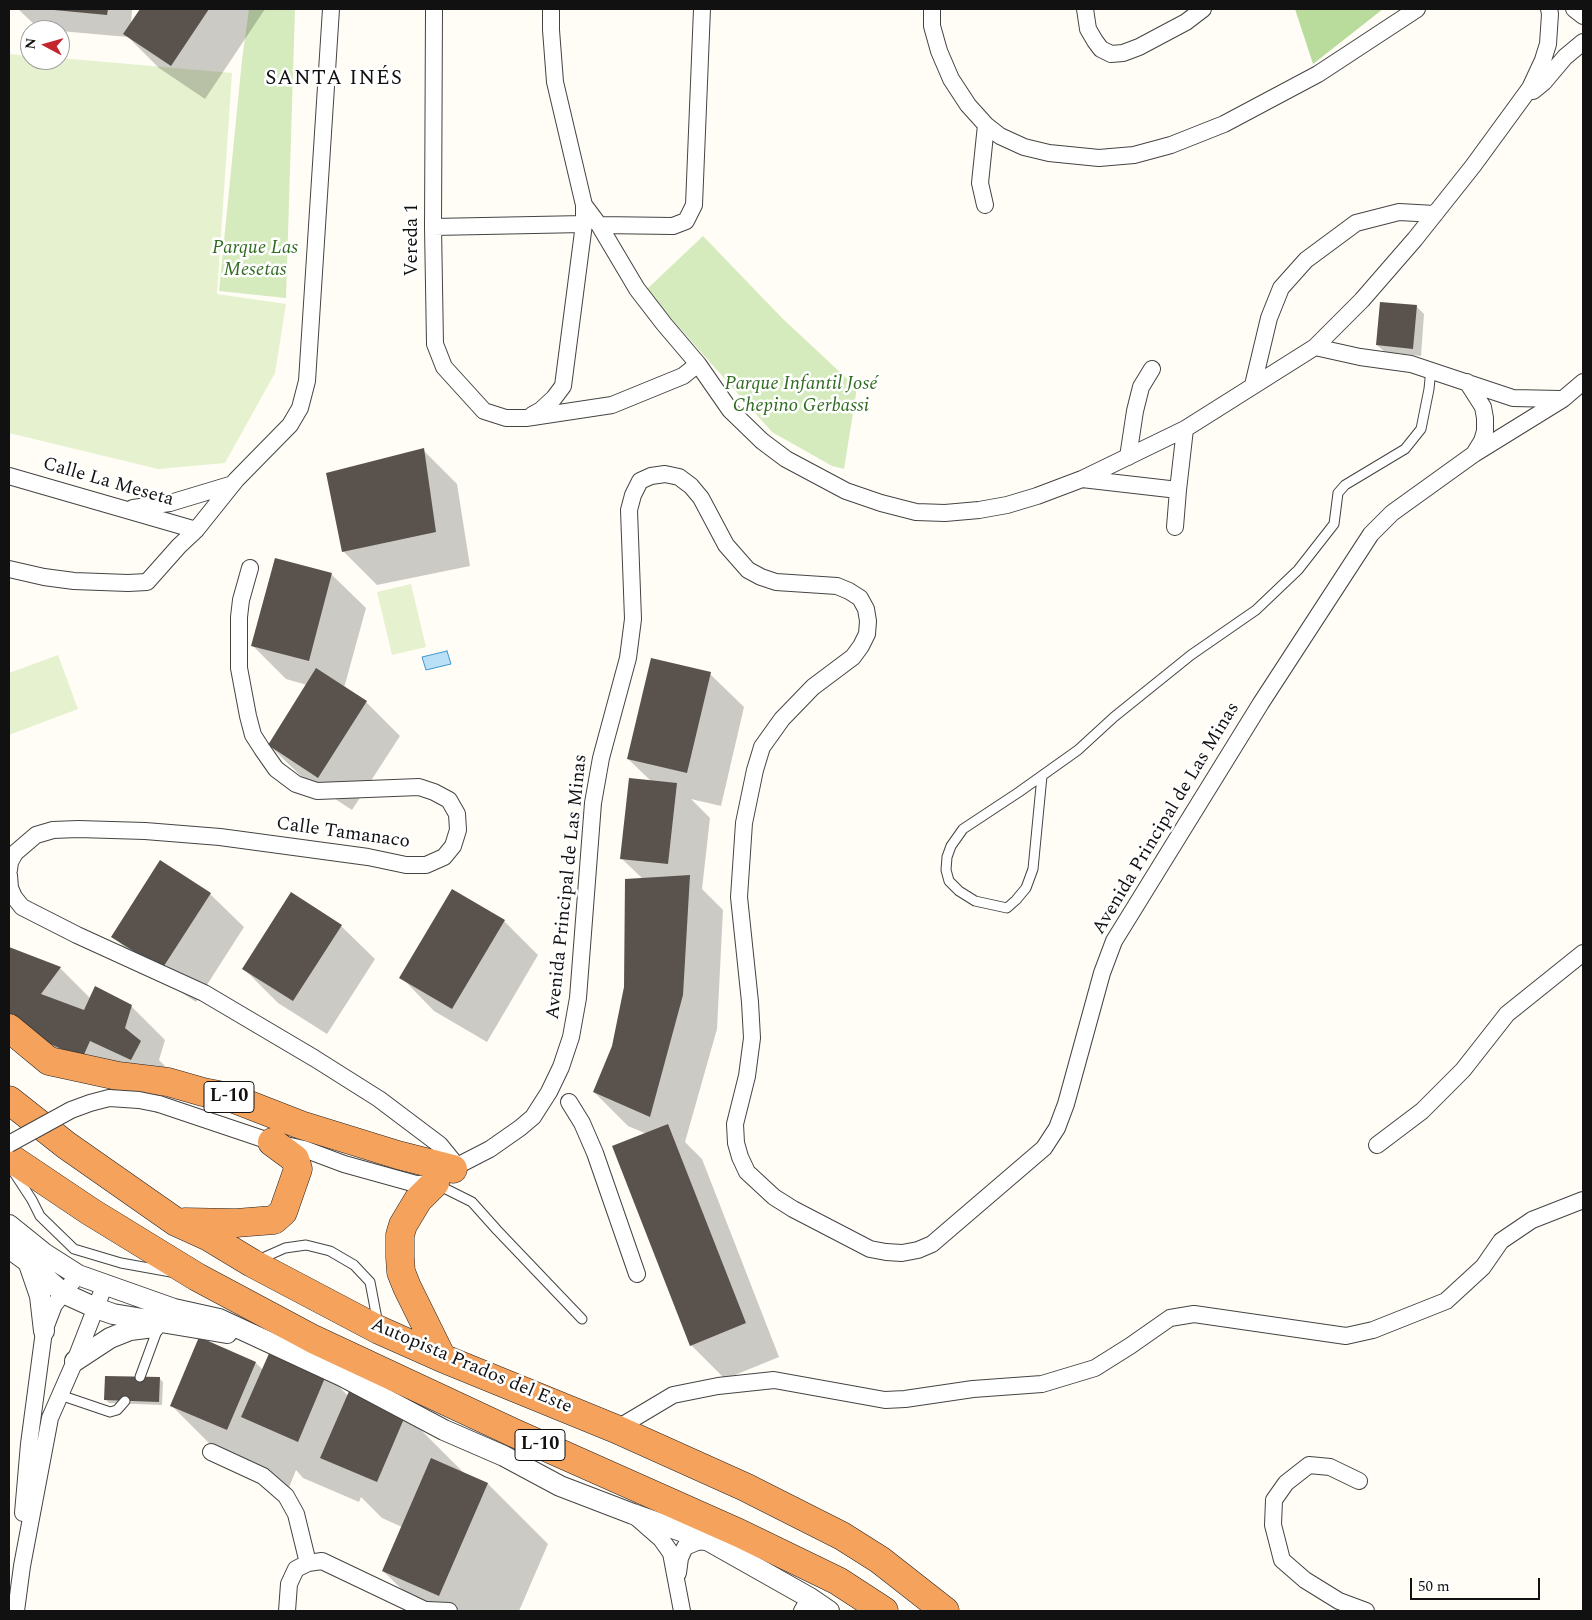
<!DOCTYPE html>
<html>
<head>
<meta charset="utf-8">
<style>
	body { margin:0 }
	#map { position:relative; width:1592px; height:1620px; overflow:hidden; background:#fffdf5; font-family:Spectral,serif }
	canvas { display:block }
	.frame { position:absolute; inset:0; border:10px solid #111; pointer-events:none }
	.north { position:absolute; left:20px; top:20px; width:50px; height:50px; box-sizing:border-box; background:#fff; border:1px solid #a0a0a0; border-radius:50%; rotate:276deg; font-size:14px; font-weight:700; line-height:20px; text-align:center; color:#111 }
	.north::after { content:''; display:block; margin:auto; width:18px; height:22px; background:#c4262e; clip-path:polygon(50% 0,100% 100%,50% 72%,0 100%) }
	.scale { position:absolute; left:1410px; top:1578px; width:130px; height:22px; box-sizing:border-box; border:2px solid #111; border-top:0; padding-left:6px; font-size:15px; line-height:18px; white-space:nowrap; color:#111; -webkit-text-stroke:4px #fff; paint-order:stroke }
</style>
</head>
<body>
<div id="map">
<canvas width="1592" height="1620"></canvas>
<div class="frame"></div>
<div class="north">N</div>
<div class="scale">50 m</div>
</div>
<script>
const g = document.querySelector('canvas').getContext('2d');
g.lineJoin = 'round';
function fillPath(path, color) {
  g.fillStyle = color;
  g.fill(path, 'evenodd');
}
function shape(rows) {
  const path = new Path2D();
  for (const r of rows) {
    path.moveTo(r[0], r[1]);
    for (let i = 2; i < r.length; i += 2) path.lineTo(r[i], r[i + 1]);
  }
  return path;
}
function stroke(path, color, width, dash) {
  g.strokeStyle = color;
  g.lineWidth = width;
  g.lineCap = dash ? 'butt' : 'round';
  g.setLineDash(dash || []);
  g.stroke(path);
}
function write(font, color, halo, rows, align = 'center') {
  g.font = font + ' Spectral,serif';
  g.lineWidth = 5;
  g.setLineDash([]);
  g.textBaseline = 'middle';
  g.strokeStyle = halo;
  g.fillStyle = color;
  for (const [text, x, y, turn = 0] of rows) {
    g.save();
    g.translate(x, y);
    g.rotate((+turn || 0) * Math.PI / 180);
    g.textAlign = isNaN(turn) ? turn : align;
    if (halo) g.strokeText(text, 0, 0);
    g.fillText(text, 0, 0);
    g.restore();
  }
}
const green = shape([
	[249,9,295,9,286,298,219,291,242,60],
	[703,236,782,318,857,388,844,469,832,466,772,432,646,290]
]);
const forest = shape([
	[1295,9,1383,9,1313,64]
]);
const pitch = shape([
	[9,54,30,56,30,60,60,60,60,58,232,73,217,294,286,304,275,373,225,463,158,469,9,433],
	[411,584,426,647,392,655,377,592],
	[58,655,78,709,9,735,9,673]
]);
const water = shape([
	[447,651,451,664,426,670,422,657,447,651]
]);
const shadow = shape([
	[18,9,132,9,131,25,142,9,265,9,205,99,159,68,128,37,60,31,60,30,39,29],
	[1381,303,1417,307,1424,314,1421,356,1385,352,1377,345],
	[423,450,457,484,470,566,377,585,343,551],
	[275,559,332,575,366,608,344,688,366,702,400,736,352,810,303,778,269,745,307,685,286,679,252,645],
	[710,674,744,707,721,806,691,799,710,818,702,889,723,910,717,1029,685,1142,702,1159,779,1357,725,1379,691,1345,647,1134,628,1126,594,1092,613,1047,626,987,643,879,621,858,652,782,628,759],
	[210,894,244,927,196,1002,147,970,113,936],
	[504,921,538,955,487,1042,434,1011,401,977],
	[341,926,375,959,327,1034,278,1003,244,969],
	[9,948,60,968,91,999,131,1006,165,1040,159,1060,174,1075,124,1074,116,1092,72,1071,9,1020],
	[256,1363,263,1370,327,1374,348,1396,406,1415,465,1474,488,1484,548,1544,519,1611,424,1611,383,1571,402,1527,382,1518,361,1497,359,1502,303,1478,296,1470,288,1490,232,1466,172,1406],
	[160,1379,163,1382,162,1405,109,1403,105,1399]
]);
const building = shape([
	[54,9,108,9,107,15,54,10],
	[140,9,209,9,171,66,123,34],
	[1380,302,1417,305,1413,349,1376,345],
	[424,448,436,532,342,552,326,473],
	[275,558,332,573,309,661,251,646],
	[651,658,711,672,687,773,627,759],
	[316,668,367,701,318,778,268,745],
	[629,778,677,783,668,864,620,859],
	[160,860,211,893,162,969,111,937],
	[690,875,683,995,650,1117,593,1092,612,1046,624,987,625,879],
	[452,889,505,920,452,1009,399,978],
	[291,892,342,925,293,1001,242,969],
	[9,947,61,967,41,994,84,1010,95,986,132,1005,125,1028,141,1041,131,1060,90,1041,82,1059,36,1037,9,1015],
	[668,1124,746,1323,690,1346,612,1146],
	[199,1337,256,1362,227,1430,170,1406],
	[271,1349,327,1373,298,1442,241,1417],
	[105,1376,160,1377,159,1402,104,1400],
	[350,1389,406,1414,377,1482,320,1458],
	[431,1458,488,1483,439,1596,382,1571]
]);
const service = shape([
	[1042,776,1033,869,1026,888,1016,900,1007,908,975,901,959,891,949,881,946,870,947,857,951,846,963,829,1019,792,1078,750,1114,717,1191,655,1256,610,1298,570,1334,524,1338,493,1345,485,1405,449,1421,429,1429,389,1431,369],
	[13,1171,32,1200,40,1216,74,1249,121,1263,171,1272],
	[438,1185,472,1202,497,1230,582,1319],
	[258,1260,285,1248,306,1245,330,1251,354,1265,370,1282,378,1324],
	[140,1377,158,1328],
	[60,1395,110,1412,117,1410,125,1401]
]);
const minor = shape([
	[434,9,433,227,435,344,444,367,484,411,506,418,526,418,612,405,683,376,698,364],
	[551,9,551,30,555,82,584,205,599,225,637,289,664,324,698,364,730,410,762,441,786,459,846,491,881,503,916,512,945,513,979,510,1007,505,1037,496,1082,479,1185,429,1315,347,1362,300,1415,239,1473,166,1530,88,1543,60,1548,44,1550,14,1549,9],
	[932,9,932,26,939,51,951,79,968,105,986,125,1000,136,1024,147,1049,153,1099,158,1134,155,1171,145,1224,124,1318,74,1417,9],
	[1085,9,1088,29,1095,41,1101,49,1111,54,1123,53,1139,47,1186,22,1203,9],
	[1574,9,1583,16],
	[1533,91,1544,82,1565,57,1583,42],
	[985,205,980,183,986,125],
	[599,225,673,226,686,221,694,205,702,9],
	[433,227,584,224],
	[1315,347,1360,357,1411,364,1513,398,1560,399],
	[1467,382,1483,407,1485,418,1485,431,1482,441,1474,454],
	[1253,385,1269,318,1281,288,1306,260,1356,223,1399,212,1435,214],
	[532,415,541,410,554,398,563,386,584,224,584,205],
	[1128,457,1135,411,1141,387,1152,369],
	[9,476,196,530],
	[1082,479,1178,490,1185,429],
	[133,508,170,503,233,484],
	[1175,527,1178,490],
	[9,569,44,577,74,581,128,583,147,582,179,546,196,530,236,480,290,425,300,408,307,381,331,9],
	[9,870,10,862,15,853,36,835,53,830,78,829,145,831,220,837,368,857,406,865,426,865,444,857,453,846,458,830,457,814,449,800,434,792,419,787,317,791,296,784,276,769,262,749,253,735,248,716,239,668,239,617,241,600,250,568],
	[9,875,10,888,14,897,22,907,77,935,204,993,314,1058,379,1099,440,1145,457,1166],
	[569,1102,582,1123,595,1153,637,1274],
	[159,1104,272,1142,304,1149,344,1164,416,1184,435,1183,457,1166,490,1149,520,1128,533,1117,549,1092,561,1067,571,1037,578,998,593,803,601,758,628,658,633,619,629,510,633,495,640,481,651,476,665,474,679,477,691,486,701,498,726,545,748,570,761,577,776,582,837,586,849,591,860,598,866,609,868,621,867,634,861,646,853,657,813,687,782,719,762,747,755,770,744,823,739,897,750,1002,752,1038,747,1076,735,1124,736,1143,740,1157,747,1172,774,1197,793,1209,870,1249,886,1252,902,1253,918,1250,932,1244,1044,1148,1057,1128,1066,1104,1102,973,1114,941,1261,703,1371,534,1392,513,1474,454,1563,399,1583,382],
	[1377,1145,1422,1111,1463,1070,1507,1014,1583,953],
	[616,1429,673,1395,718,1386,774,1380,885,1400,905,1399,973,1389,1042,1384,1095,1368,1130,1346,1170,1318,1194,1314,1346,1336,1373,1330,1446,1301,1483,1267,1501,1241,1532,1220,1583,1200],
	[211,1452,263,1476,286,1496,296,1514,308,1563],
	[1359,1481,1330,1467,1309,1465,1286,1483,1274,1500,1273,1525,1282,1560,1305,1580,1339,1601,1366,1611],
	[23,1513,29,1444,44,1331,54,1305,78,1275],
	[637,1518,661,1539,671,1553,682,1611],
	[678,1573,680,1558,685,1547,697,1542,709,1541],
	[427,1610,449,1611],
	[16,1611,22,1566,50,1418,75,1361,105,1284],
	[287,1611,289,1584,296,1569,308,1563,322,1561,427,1611],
	[802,1611,810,1598]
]);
const tertiary = shape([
	[9,1225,45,1254,78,1275,174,1309,219,1319,342,1376,444,1430,504,1456,560,1486,633,1514,709,1541,810,1598,829,1611],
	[9,1248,28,1262,63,1293,96,1308,113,1314,227,1333],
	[29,1264,40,1296,44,1331],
	[75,1361,110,1338,130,1330,154,1327]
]);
const motorway = shape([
	[9,1028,49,1061,118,1076,168,1082,203,1092,229,1097,301,1125,398,1155,453,1169],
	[9,1100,66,1145,176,1222,209,1237,252,1263,379,1330,442,1358,616,1429,745,1487,842,1536,880,1560,945,1611],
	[9,1157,91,1212,197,1277,313,1339,512,1432,739,1533,838,1581,884,1611],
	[435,1183,418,1200,403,1225,400,1235,400,1257,401,1272,407,1287,442,1358],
	[185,1222,236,1223,274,1220,283,1212,298,1169,295,1159,272,1142]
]);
const minorBridge = shape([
	[9,1144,71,1110,90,1103,109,1098,139,1100,159,1104]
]);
const shields = [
	[229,1097,50],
	[540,1445,50]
];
const shieldNames = [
	["L-10",229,1097],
	["L-10",540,1445]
];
const streetNames = [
	["Vereda 1",413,240,-90],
	["Calle La Meseta",108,483,16],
	["Avenida Principal de Las Minas",1167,819,-59],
	["Calle Tamanaco",343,834,8],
	["Avenida Principal de Las Minas",568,887,-84],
	["Autopista Prados del Este",471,1367,23]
];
const parkNames = [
	["Parque Las",255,249],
	["Mesetas",255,271],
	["Parque Infantil José",801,385],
	["Chepino Gerbassi",801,407]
];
const quarterNames = [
	["SANTA INÉS",334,80]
];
fillPath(green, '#d5ebbd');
fillPath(forest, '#b9dc9c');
fillPath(pitch, '#e6f2cf');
fillPath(water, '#b9e0f7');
stroke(water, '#3f96cf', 1);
fillPath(shadow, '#0003');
fillPath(building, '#5a524d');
stroke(service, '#444', 11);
stroke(minor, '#444', 18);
stroke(tertiary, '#444', 22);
stroke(motorway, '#222', 29);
stroke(service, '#fff', 9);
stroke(minor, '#fff', 16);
stroke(tertiary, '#fff', 20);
stroke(motorway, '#f5a25d', 28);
stroke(minorBridge, '#444', 18, []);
stroke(minorBridge, '#fff', 16);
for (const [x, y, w] of shields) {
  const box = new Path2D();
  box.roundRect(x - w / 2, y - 15.5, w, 31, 4);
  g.fillStyle = '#fff';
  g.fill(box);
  stroke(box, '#111', 1);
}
write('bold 18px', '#111', null, shieldNames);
write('19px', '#111', '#fff', streetNames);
write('italic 19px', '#2f6b1f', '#fff', parkNames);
g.letterSpacing = '1px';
write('21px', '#111', '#fff', quarterNames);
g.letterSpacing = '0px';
</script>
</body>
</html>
